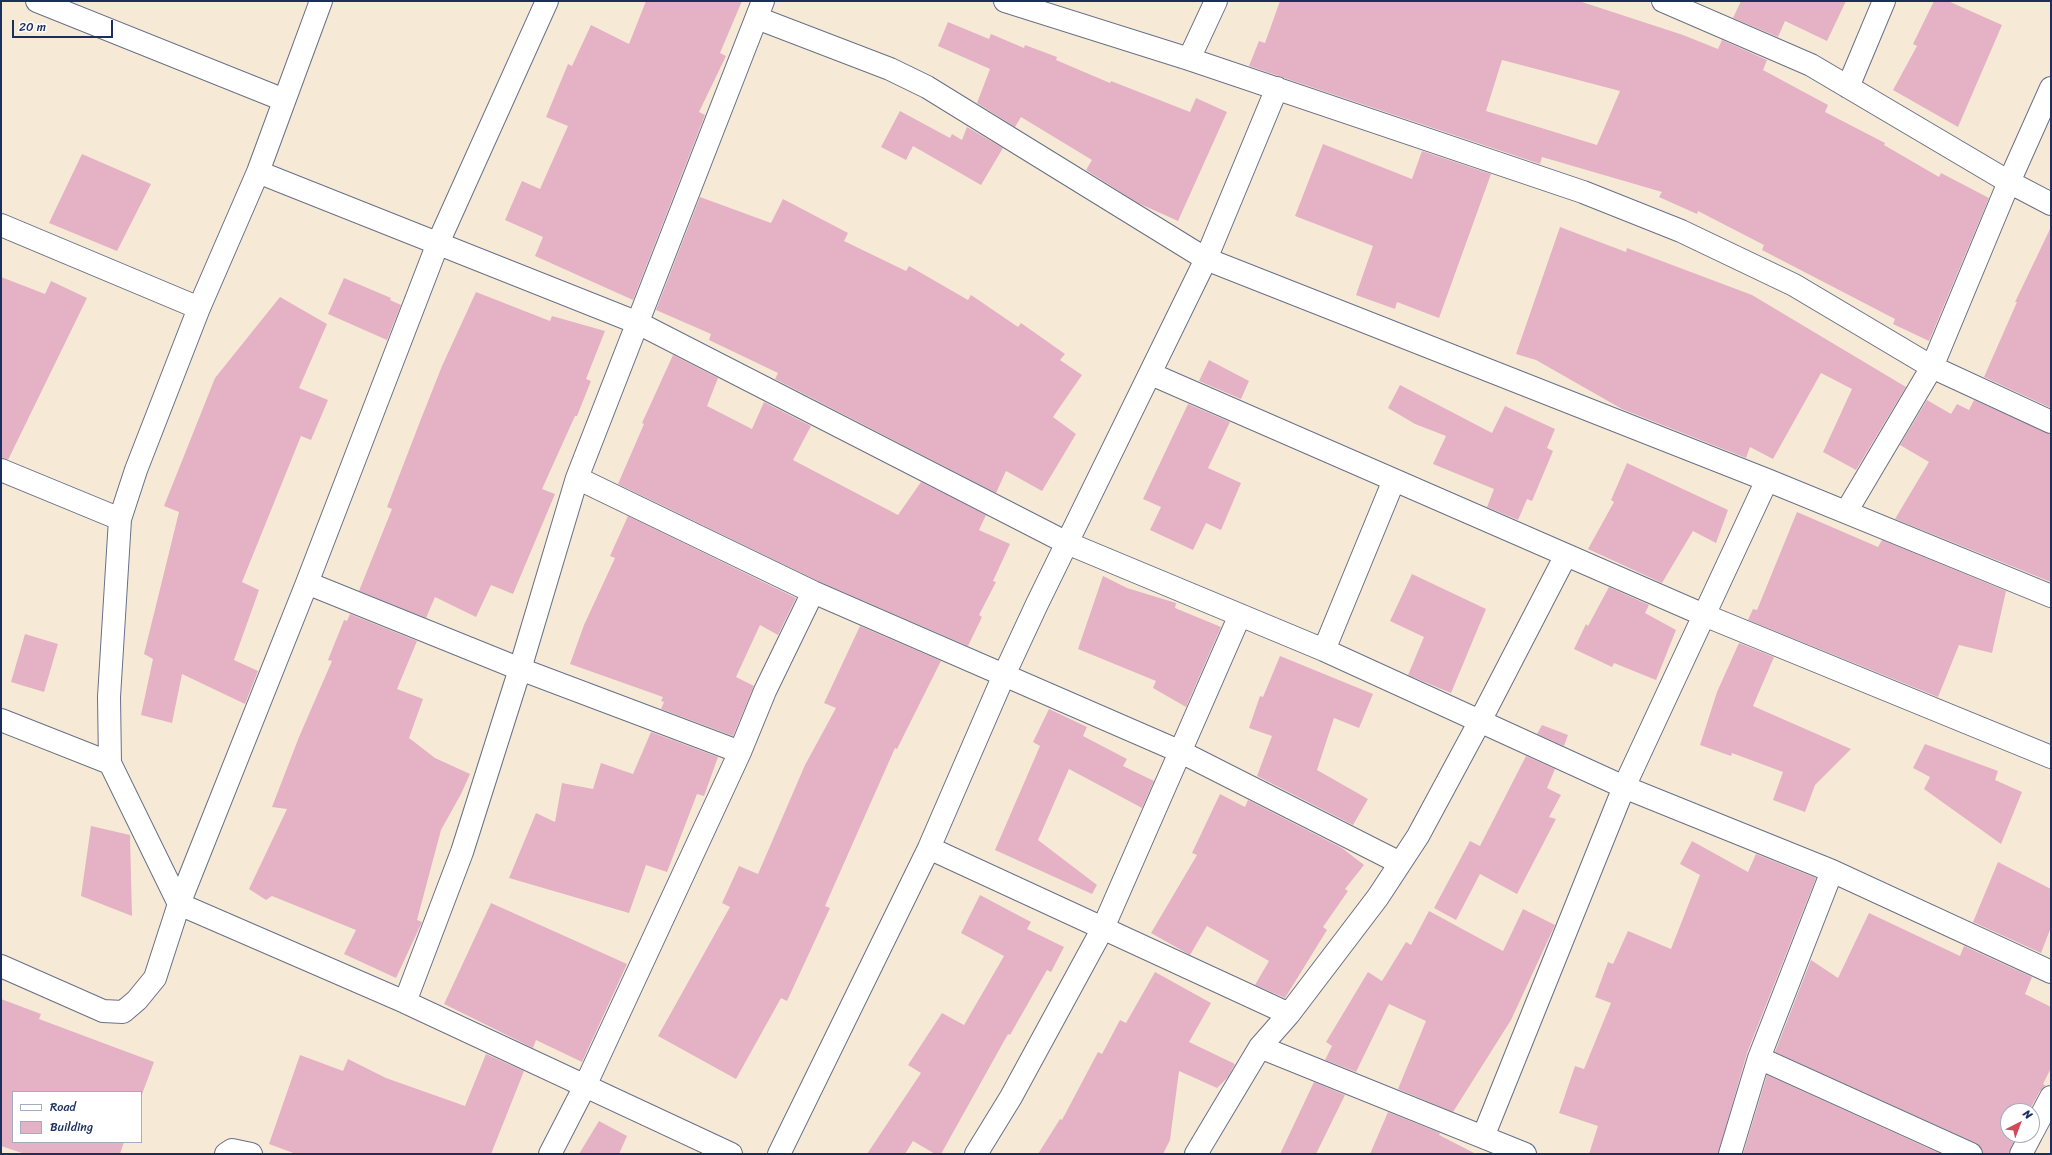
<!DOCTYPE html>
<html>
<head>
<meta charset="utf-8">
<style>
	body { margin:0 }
	#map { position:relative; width:2052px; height:1155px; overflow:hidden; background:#f6ead7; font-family:Sriracha,sans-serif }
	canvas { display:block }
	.frame { position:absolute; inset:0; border:2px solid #1b2f5e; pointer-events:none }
	.legend { position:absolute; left:12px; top:1091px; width:130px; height:52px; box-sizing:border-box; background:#fff; border:1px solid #a4acbf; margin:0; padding:5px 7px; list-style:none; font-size:12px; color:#1b2f5e }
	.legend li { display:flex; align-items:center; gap:8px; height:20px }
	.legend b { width:20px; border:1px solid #a4acbf }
	.north { position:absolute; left:2000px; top:1103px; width:40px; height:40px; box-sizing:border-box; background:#fff; border:1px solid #a4acbf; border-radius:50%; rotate:42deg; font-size:11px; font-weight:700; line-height:16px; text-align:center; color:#1b2f5e }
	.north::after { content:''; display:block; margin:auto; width:14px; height:18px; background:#d1495b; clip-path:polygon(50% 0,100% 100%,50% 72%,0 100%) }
	.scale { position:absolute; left:12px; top:20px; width:101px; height:18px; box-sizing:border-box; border:2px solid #1b2f5e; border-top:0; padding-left:5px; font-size:12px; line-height:14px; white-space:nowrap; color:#1b2f5e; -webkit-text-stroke:3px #fff; paint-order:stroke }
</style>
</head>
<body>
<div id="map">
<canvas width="2052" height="1155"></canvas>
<div class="frame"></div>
<ul class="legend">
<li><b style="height:5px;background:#fff"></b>Road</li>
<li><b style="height:11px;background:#e4b2c4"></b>Building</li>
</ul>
<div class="north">N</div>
<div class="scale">20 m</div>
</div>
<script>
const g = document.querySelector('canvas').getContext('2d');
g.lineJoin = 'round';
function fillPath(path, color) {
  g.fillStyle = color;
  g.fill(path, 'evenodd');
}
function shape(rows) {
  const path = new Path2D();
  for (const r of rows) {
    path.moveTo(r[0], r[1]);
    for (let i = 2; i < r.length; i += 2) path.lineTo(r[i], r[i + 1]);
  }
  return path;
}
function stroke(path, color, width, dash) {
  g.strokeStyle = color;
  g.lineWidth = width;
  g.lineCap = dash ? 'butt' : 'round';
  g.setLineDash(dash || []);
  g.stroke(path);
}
const building = shape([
	[646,1,742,1,720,53,726,56,699,112,705,115,633,300,535,256,543,237,505,220,522,181,540,189,568,126,546,117,568,64,572,66,591,25,629,44],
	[1280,1,1579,1,1683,35,1718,49,1722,40,1767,60,1763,70,1828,105,1825,112,1885,143,1884,145,1939,177,1941,173,1989,198,1929,341,1893,324,1895,319,1762,250,1764,245,1698,211,1697,214,1659,197,1662,192,1542,157,1540,164,1249,66,1259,41,1265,43],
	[1502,60,1620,91,1597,145,1486,111],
	[1741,1,1846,1,1827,41,1785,21,1778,37,1733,18],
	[1934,1,1948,1,2002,25,1958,127,1893,90,1917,46,1913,44],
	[948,22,989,39,991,34,1024,48,1025,45,1057,57,1056,60,1110,83,1111,81,1190,112,1196,98,1227,112,1178,221,1138,203,1086,170,1092,160,1021,117,1015,127,977,103,990,69,938,46],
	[900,111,950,138,952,134,962,140,967,127,1003,148,981,185,913,146,906,160,881,147],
	[1323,144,1412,179,1422,151,1491,174,1439,318,1397,302,1395,309,1356,295,1373,246,1295,216],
	[82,154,151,184,117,251,49,223],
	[700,197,771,223,783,199,848,233,844,241,906,271,909,266,968,300,971,295,1018,327,1021,323,1065,354,1060,360,1082,375,1053,417,1076,434,1042,491,1006,471,996,493,775,379,778,373,709,340,711,334,656,310],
	[1560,227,1626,252,1627,248,1752,295,1906,387,1856,470,1823,452,1852,389,1821,373,1773,459,1750,447,1746,458,1622,409,1536,360,1516,354],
	[2051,227,2051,408,1984,377,2017,302,2015,302],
	[1,277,45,294,51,281,87,298,8,460,1,458],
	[344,278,391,298,390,300,401,305,387,340,328,314],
	[476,292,550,321,552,316,605,331,586,379,591,381,577,416,575,416,542,489,555,494,513,594,491,585,476,617,435,597,426,618,359,591,392,509,387,507,421,419,442,366],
	[280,297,327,324,299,388,328,400,311,440,301,436,242,582,259,590,234,660,258,671,245,704,182,674,172,723,141,715,153,659,144,654,179,512,164,506,215,378],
	[673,355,718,378,707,406,752,429,764,402,811,426,793,460,898,515,921,482,986,515,979,530,1010,544,993,581,996,582,979,615,982,617,968,646,818,581,618,484,644,424,642,423],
	[1209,360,1249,381,1241,399,1199,381],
	[1400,385,1492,433,1505,406,1555,429,1547,448,1553,451,1532,501,1527,499,1518,520,1487,507,1494,489,1433,464,1446,436,1415,424,1388,408],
	[1927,400,1951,414,1957,404,1969,410,1974,400,2051,434,2051,582,1895,519,1929,462,1900,445],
	[1188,404,1230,422,1208,468,1241,483,1221,530,1206,523,1193,550,1150,530,1161,507,1143,499],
	[1627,463,1728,510,1716,543,1693,531,1662,583,1588,549,1614,502,1611,500],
	[1797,512,1878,547,1882,540,2006,591,1992,653,1959,645,1938,697,1748,620,1753,609,1757,610],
	[628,516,796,598,778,635,760,625,736,677,754,686,733,736,661,709,664,702,661,701,663,697,570,664,584,625,615,558,610,556],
	[1412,574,1486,609,1451,693,1408,675,1424,637,1390,621],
	[1103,576,1127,588,1176,603,1175,608,1221,627,1186,707,1153,688,1156,681,1078,649],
	[1609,587,1649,605,1645,613,1676,630,1656,680,1614,663,1612,667,1574,649,1586,624,1588,626],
	[350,614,417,641,397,689,423,699,409,738,435,758,470,774,461,794,441,830,417,920,422,922,396,978,344,954,356,930,272,896,266,900,249,889,287,809,272,807,299,737,332,661,328,660,344,620,347,621],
	[860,626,941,661,897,749,895,748,825,906,830,908,787,1001,781,998,736,1079,658,1036,730,907,722,903,739,866,758,874,805,765,836,708,824,703],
	[25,634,58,644,44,692,11,682],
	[1739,643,1774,657,1753,706,1851,749,1815,785,1805,812,1773,800,1783,772,1732,753,1731,756,1700,745,1717,692],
	[1280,656,1373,694,1359,728,1334,718,1317,770,1368,799,1353,825,1257,776,1272,736,1249,728,1260,696,1263,697],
	[1049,709,1087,727,1083,736,1127,759,1123,766,1154,781,1142,808,1069,769,1038,840,1097,885,1092,894,995,850,1040,746,1033,742],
	[1542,725,1568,735,1564,746,1537,734],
	[651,732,718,757,704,796,697,794,667,872,646,865,629,913,509,878,536,813,555,822,562,783,593,789,601,763,633,774],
	[1925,744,1998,771,1995,780,2022,792,2001,844,1924,789,1930,777,1913,768],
	[1526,756,1555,769,1547,788,1561,795,1549,817,1556,819,1517,894,1480,874,1456,920,1434,908,1470,841,1480,846],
	[1220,794,1245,807,1248,800,1342,848,1364,865,1345,889,1348,891,1323,927,1327,930,1285,998,1255,985,1269,961,1207,926,1190,955,1151,933,1197,855,1192,853],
	[91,826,130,835,132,916,81,896],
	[1692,841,1748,872,1756,854,1816,878,1747,1053,1718,1154,1589,1154,1598,1126,1559,1113,1575,1066,1584,1069,1611,1003,1595,997,1608,962,1613,964,1628,931,1671,949,1700,875,1680,864],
	[1998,862,2051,889,2051,927,2041,953,1973,922],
	[980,895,1031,922,1027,929,1064,947,1051,972,1047,970,1010,1035,1008,1034,941,1154,935,1154,913,1141,905,1154,867,1154,921,1073,908,1065,942,1013,964,1025,1004,956,961,933],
	[491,903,627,964,582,1062,536,1040,533,1048,444,1004],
	[1523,909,1555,925,1511,1020,1453,1112,1398,1089,1426,1021,1389,1004,1356,1072,1325,1060,1332,1046,1326,1042,1368,972,1382,981,1406,942,1411,945,1429,911,1503,951],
	[1869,913,1960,956,1964,946,2032,977,2025,994,2051,1007,2051,1068,2043,1084,2046,1086,2040,1091,2029,1111,2008,1111,2008,1135,2017,1135,2008,1154,1983,1154,1981,1147,1976,1143,1775,1052,1811,960,1838,978],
	[1155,972,1211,1003,1189,1042,1235,1064,1228,1077,1217,1088,1179,1071,1170,1140,1163,1154,1038,1154,1060,1119,1062,1120,1098,1052,1102,1054,1120,1020,1126,1023],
	[1,999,41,1014,39,1019,154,1062,141,1097,141,1092,13,1092,13,1142,124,1142,120,1154,25,1154,1,1146],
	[486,1054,524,1071,491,1154,296,1154,269,1144,300,1055,343,1071,348,1059,386,1078,465,1106],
	[1767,1075,1941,1154,1743,1154],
	[1314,1082,1345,1095,1316,1154,1280,1154],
	[1388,1112,1440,1133,1439,1135,1476,1154,1370,1154],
	[599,1121,627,1136,619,1154,579,1154]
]);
const minor = shape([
	[37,1,284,100],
	[547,1,438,243,307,583,179,904,405,1002,731,1154],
	[1005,1,1189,59,1583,192,1681,231,1794,285,1932,367,2051,422],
	[1663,1,1811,65,2009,182,2051,204],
	[757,18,890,69,927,87,1206,259,1767,480,2051,596],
	[1189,59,1216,1],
	[1848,87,1884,1],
	[258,172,638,323,1067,543,1324,650,1624,787,1832,871,2051,972],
	[1,225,199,308],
	[1151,374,1704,615,2051,757],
	[1,470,120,519],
	[577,478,813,592,1181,752,1400,863],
	[1846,512,1932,367,2009,182,2051,88],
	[307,583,520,669,740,752],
	[1324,650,1394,480],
	[1,720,110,763],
	[929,848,1289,1014],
	[1,966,103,1011,123,1012,137,1000,155,978,179,904,110,763,109,697,120,519,136,470,199,308,258,172,321,1],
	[405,1002,462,852,520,669,577,478,763,1],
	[1260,1047,1525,1154],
	[1759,1058,1971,1154],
	[2032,1133,2051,1097],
	[1483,1137,1624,787,1767,480],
	[226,1154,232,1150,251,1154],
	[550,1154,585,1086,740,752,765,691,813,592],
	[779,1154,929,848,1004,675,1037,604,1206,259,1277,88],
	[976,1154,1011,1097,1103,928,1240,615],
	[1196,1154,1260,1047,1289,1014,1378,897,1418,836,1480,721,1566,555],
	[1730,1154,1759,1058,1832,871],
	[2021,1154,2031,1135]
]);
fillPath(building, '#e4b2c4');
stroke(minor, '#687088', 24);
stroke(minor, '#fff', 22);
</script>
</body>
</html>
